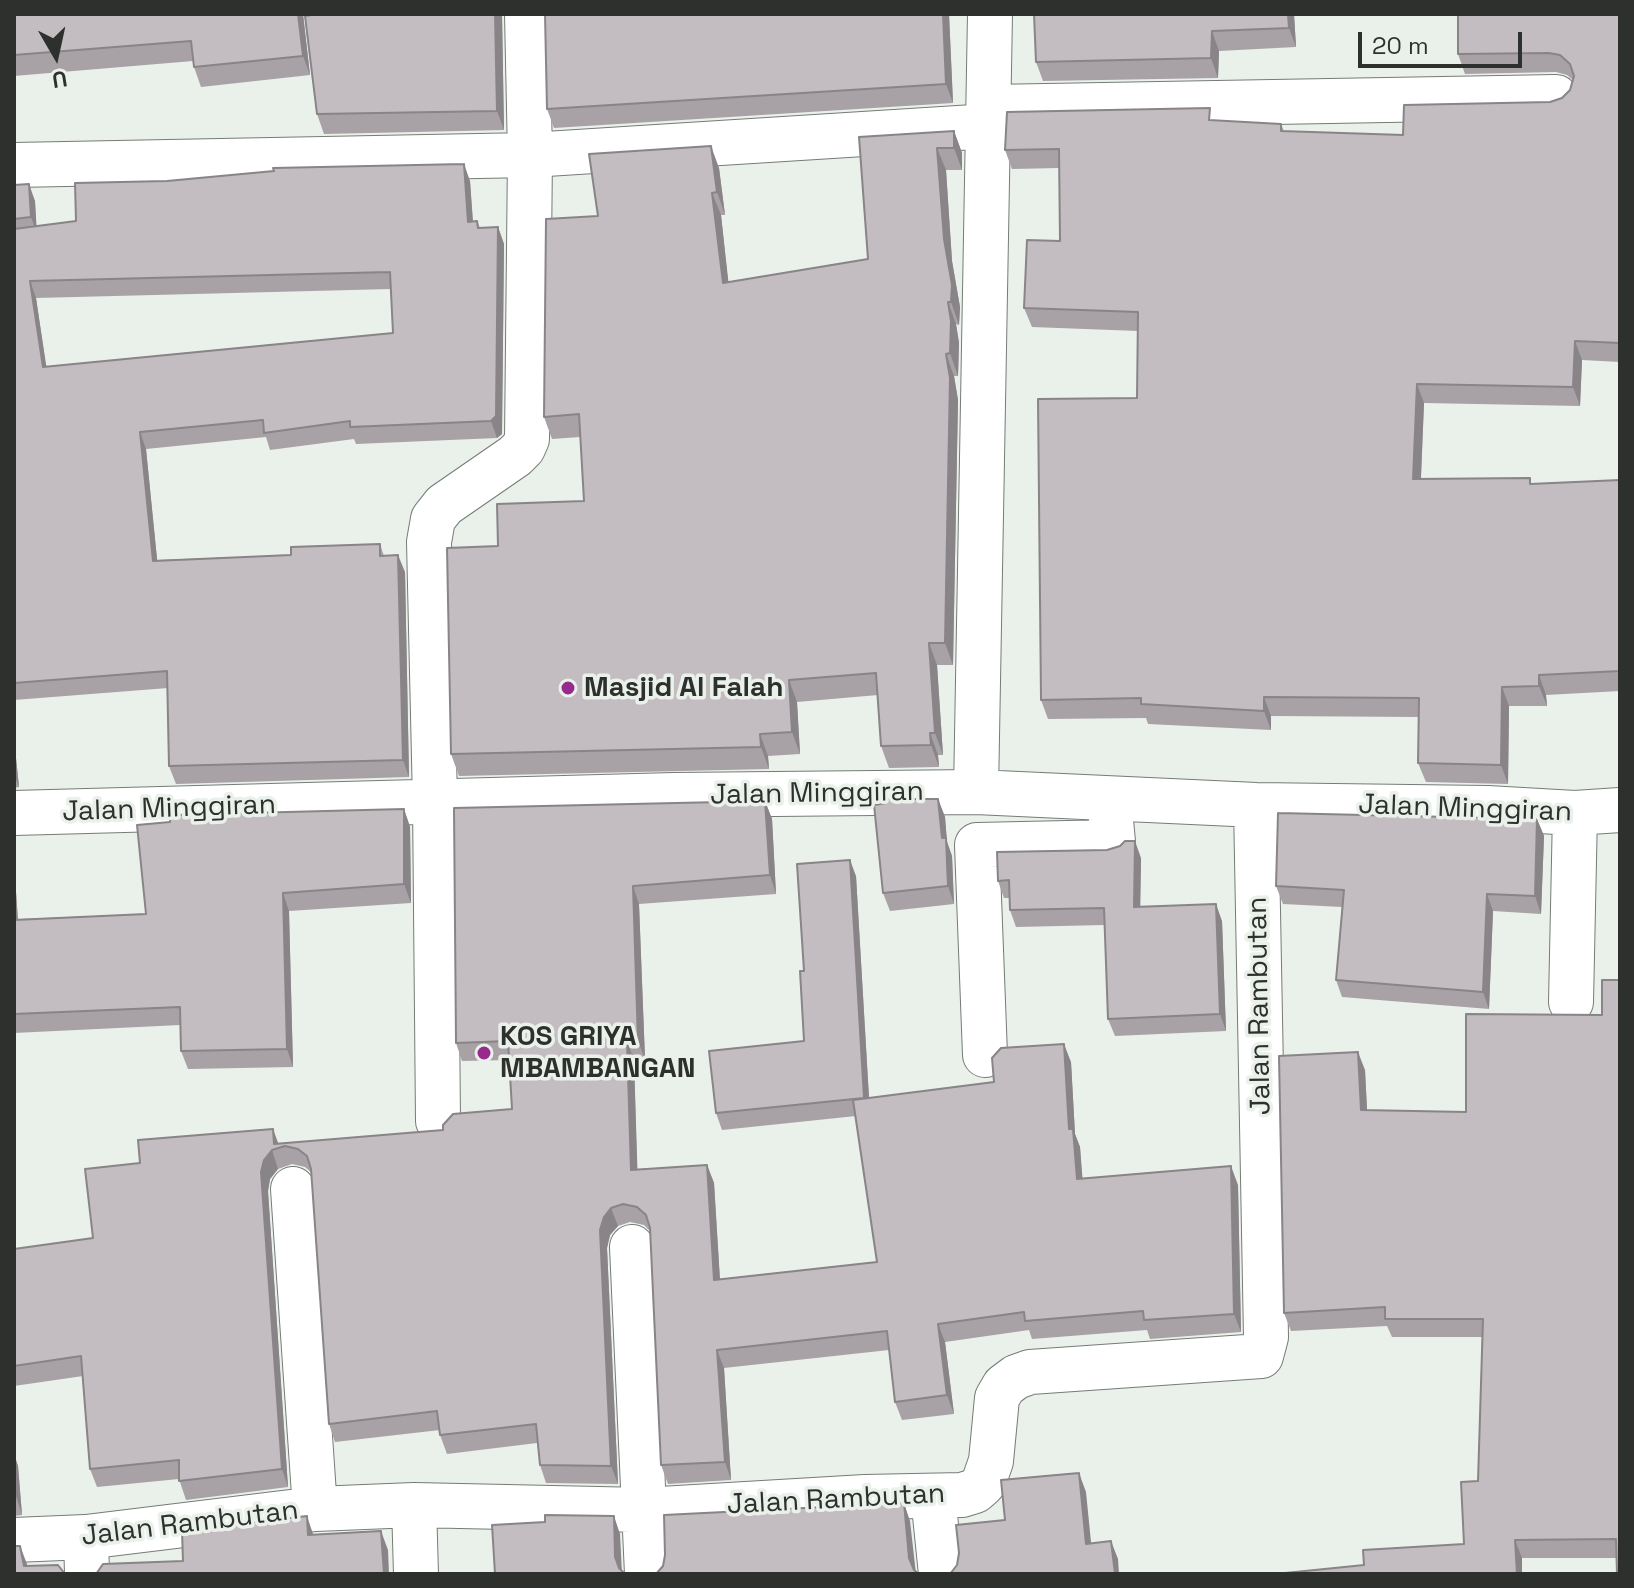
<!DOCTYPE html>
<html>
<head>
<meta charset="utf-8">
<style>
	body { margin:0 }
	#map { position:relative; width:1634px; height:1588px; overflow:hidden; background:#eaf1eb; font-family:"Space Grotesk",sans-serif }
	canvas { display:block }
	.frame { position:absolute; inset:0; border:16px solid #2e302e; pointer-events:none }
	.north { position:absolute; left:16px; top:16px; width:80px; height:80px; -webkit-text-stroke:6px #eaf1eb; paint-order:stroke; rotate:171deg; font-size:22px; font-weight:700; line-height:32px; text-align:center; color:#2e302e }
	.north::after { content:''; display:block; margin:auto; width:28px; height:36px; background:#2e302e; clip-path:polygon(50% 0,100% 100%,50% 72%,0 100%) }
	.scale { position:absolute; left:1358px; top:32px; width:164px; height:36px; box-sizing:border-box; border:4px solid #2e302e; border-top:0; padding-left:10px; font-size:24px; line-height:28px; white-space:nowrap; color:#2e302e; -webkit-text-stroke:6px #eaf1eb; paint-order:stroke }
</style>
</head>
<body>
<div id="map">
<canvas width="1634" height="1588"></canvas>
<div class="frame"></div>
<div class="north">U</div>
<div class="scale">20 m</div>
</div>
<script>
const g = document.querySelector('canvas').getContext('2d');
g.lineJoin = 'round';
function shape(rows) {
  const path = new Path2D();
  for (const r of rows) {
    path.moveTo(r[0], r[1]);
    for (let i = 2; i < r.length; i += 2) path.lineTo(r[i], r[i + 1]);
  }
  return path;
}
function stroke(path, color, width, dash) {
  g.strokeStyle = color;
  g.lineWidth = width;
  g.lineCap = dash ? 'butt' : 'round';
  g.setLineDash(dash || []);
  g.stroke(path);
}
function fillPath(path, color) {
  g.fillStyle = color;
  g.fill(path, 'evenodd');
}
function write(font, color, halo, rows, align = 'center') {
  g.font = font + ' "Space Grotesk",sans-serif';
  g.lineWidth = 7;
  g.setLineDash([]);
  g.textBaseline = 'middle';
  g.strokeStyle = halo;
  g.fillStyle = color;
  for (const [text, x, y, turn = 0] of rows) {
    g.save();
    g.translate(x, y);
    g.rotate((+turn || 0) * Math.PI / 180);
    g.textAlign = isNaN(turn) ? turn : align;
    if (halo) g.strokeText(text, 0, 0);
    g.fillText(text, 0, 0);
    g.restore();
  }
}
const minor = shape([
	[990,107,1556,97],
	[14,165,530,155,990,126],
	[976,792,990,14],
	[14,813,674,795,976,792,1256,805,1487,808,1575,813,1620,810],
	[1571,1002,1575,813],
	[985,1055,977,845,1113,842,1109,799],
	[438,1121,435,801,429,542,433,519,444,505,515,456,523,448,527,439,530,155,527,14],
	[293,1189,315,1509],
	[632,1247,647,1574],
	[933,1496,941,1574],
	[414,1505,416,1574],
	[86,1537,87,1574],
	[14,1540,86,1537,315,1509,414,1505,644,1510,865,1497,962,1495,975,1491,983,1484,991,1461,997,1398,1004,1386,1016,1377,1030,1372,1261,1356,1266,1337,1256,805]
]);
const wall = shape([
	[14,14,303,14,310,75,201,87,194,67,193,61,14,76],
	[502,14,504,130,324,134,317,114],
	[949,14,953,103,554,128,547,109],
	[1294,14,1296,47,1219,51,1218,78,1043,81,1036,62],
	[1620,14,1620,362,1582,360,1580,406,1424,403,1421,479,1532,484,1620,480,1620,691,1546,695,1547,706,1509,706,1508,784,1426,782,1418,763,1419,717,1271,716,1271,730,1148,724,1146,718,1048,719,1041,700,1137,398,1138,331,1032,327,1024,308,1060,241,1059,168,1012,169,1005,150,1214,120,1281,124,1284,131,1403,135,1550,102,1562,98,1570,90,1573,80,1567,75,1556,72,1465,74,1458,54],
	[954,131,962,153,962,170,946,170,952,261,960,307,959,325,956,324,959,343,958,376,954,376,958,400,953,665,937,665,943,755,938,755,939,767,889,768,881,746,878,695,797,702,800,754,768,756,769,769,459,776,451,754,498,546,584,501,580,437,552,439,544,417,719,168,725,215,721,215,728,282,868,259,859,137],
	[470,181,473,221,477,221,480,228,498,227,504,244,502,434,497,438,356,444,354,439,270,450,266,437,146,449,157,560,291,555,380,544,384,556,405,572,409,777,176,784,169,766,168,688,14,700,14,185,35,201,36,226],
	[391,289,393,333,46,367,36,298],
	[14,739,19,787,14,788],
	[938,799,945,817,947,842,952,856,954,904,890,911,883,893],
	[765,801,772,819,776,894,639,904,645,1059,634,1060,637,1169,707,1165,714,1183,720,1279,877,1262,856,1116,722,1130,716,1113,804,1041,804,971,856,876,869,1098,994,1082,1071,1062,1075,1134,1080,1147,1082,1179,1238,1185,1241,1332,1150,1339,1147,1330,1032,1339,1029,1330,945,1342,954,1414,902,1420,895,1402,889,1350,724,1368,731,1480,668,1484,661,1465,650,1231,644,1225,630,1222,618,1226,610,1235,607,1248,618,1484,546,1483,540,1465,537,1443,447,1454,440,1435,440,1430,335,1442,329,1424,312,1173,305,1167,292,1164,278,1169,270,1179,268,1191,288,1487,186,1500,179,1479,97,1487,90,1469,83,1376,14,1386,14,1249,93,1238,140,1163,278,1144,443,1130,512,1109,509,1060,462,1061,456,1043,454,808],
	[404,809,410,827,411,903,289,911,293,1067,188,1069,181,1051,180,1025,14,1033,14,886,16,892,18,919,146,914],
	[1537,819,1544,836,1541,914,1493,911,1489,1009,1342,997,1336,980,1342,907,1283,904,1276,886],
	[1141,858,1140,907,1222,921,1226,1031,1115,1036,1108,1019,1105,925,1016,927,1010,910,1010,898,1004,898,998,881],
	[1602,1015,1617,1558,1522,1558,1522,1574,1275,1574,1364,1565,1464,1544,1478,1481,1482,1337,1392,1337,1387,1326,1291,1331,1284,1313,1365,1070,1367,1110,1466,1112],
	[14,1454,18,1466,22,1515,14,1516]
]);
const shadedWall = shape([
	[298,14,303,14,310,75,303,56],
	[495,14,502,14,504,130,497,111],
	[943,14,949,14,953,103,946,84],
	[1288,14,1294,14,1296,47,1289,28],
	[1212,31,1219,51,1218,78,1211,58],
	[954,131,962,153,962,170,954,148],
	[711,146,719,168,725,215,717,192],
	[937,148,946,170,952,261,960,307,959,325,951,302,944,239],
	[464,164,470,181,474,239,468,222],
	[29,184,35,201,37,234,31,217],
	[712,193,721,215,731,305,723,283],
	[498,227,504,244,502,434,497,438,491,421],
	[30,281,36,298,49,384,43,367],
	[948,302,956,324,959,343,958,376,950,353],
	[1575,341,1582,360,1580,406,1573,387],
	[946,354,954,376,958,400,953,665,945,643],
	[1417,384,1424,403,1420,498,1413,479],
	[140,432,146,449,159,578,153,561],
	[398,555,405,572,409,777,403,760],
	[929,643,937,665,943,755,935,733],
	[1539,675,1546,695,1547,706,1539,686],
	[789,680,797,702,800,754,792,732],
	[1502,687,1509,706,1508,784,1501,765],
	[1264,697,1271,716,1271,730,1264,711],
	[930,733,938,755,939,767,931,745],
	[760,734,768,756,769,769,761,747],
	[14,739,19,787,14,774],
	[938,799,945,817,947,842,952,856,954,904,948,886],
	[765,801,772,819,776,894,770,875],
	[404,809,410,827,411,903,404,884],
	[1537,819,1544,836,1541,914,1535,896],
	[1135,841,1141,858,1140,924,1134,907],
	[850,860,856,876,870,1115,864,1098],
	[14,886,16,892,19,938,14,923],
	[633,886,639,904,645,1059,638,1041],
	[283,893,289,911,293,1067,287,1049],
	[1487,894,1493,911,1489,1009,1483,992],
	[1216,904,1222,921,1226,1031,1220,1014],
	[627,1041,634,1060,638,1188,631,1170],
	[1064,1044,1071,1062,1075,1134,1080,1147,1084,1197,1077,1179,1069,1129],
	[1358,1052,1365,1070,1368,1129,1361,1110],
	[273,1129,280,1148,274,1144],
	[272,1150,278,1169,270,1179,268,1191,288,1487,282,1469,261,1172,264,1160],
	[707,1165,714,1183,721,1298,714,1280],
	[1231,1166,1238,1185,1241,1332,1234,1314],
	[611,1208,618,1226,610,1235,607,1248,618,1484,611,1466,600,1230,604,1217],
	[938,1324,945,1342,954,1414,947,1395],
	[717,1350,724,1368,731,1480,725,1462],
	[14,1454,18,1466,22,1515,16,1496],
	[1079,1473,1086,1492,1093,1562,1086,1544],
	[904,1503,910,1521,916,1574,909,1558],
	[307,1516,313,1534,308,1535],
	[614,1516,620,1534,622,1574,615,1557],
	[381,1531,388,1550,389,1574,384,1574],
	[1515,1540,1522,1558,1522,1574,1517,1574],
	[1111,1541,1118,1559,1119,1574,1115,1574],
	[20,1546,27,1564,28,1574,24,1566]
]);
const building = shape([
	[14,14,298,14,303,56,194,67,191,41,14,55,14,14],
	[318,14,495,14,497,111,317,114,305,16,318,14],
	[545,14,943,14,946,84,547,109,545,14],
	[1034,14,1288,14,1289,28,1212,31,1211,58,1036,62,1034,14],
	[1458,14,1620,14,1620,343,1575,341,1573,387,1417,384,1413,479,1530,478,1530,484,1620,480,1620,671,1539,675,1539,686,1502,687,1501,765,1418,763,1419,698,1264,697,1264,711,1141,704,1141,698,1041,700,1038,399,1137,398,1138,312,1024,308,1027,240,1060,241,1059,149,1005,150,1007,112,1210,108,1209,120,1281,124,1281,131,1403,135,1404,105,1550,102,1562,98,1570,90,1574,76,1570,64,1560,55,1549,53,1458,54,1458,14],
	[954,131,954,148,937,148,944,239,952,285,951,302,948,302,951,321,950,353,946,354,950,378,945,643,929,643,935,733,930,733,931,745,881,746,876,673,789,680,792,732,760,734,761,747,451,754,447,548,498,546,497,504,584,501,579,414,544,417,546,219,598,216,589,154,711,146,717,192,712,193,723,283,868,259,859,137,954,131],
	[464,164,468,222,477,221,478,228,498,227,496,416,491,421,350,427,350,421,264,433,263,420,140,432,153,561,291,555,291,547,380,544,380,556,398,555,403,760,169,766,167,671,14,683,14,229,76,221,75,183,167,181,274,171,273,168,464,164],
	[390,272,393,333,43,367,30,281,390,272],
	[29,184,31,217,14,219,14,185,29,184],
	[886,799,938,799,942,838,946,838,948,886,883,893,874,805,886,803,886,799],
	[765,801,770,875,633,886,638,1041,627,1041,631,1170,707,1165,714,1280,877,1262,853,1100,994,1082,992,1058,1001,1048,1064,1044,1069,1129,1073,1129,1077,1179,1231,1166,1234,1314,1144,1320,1143,1311,1025,1321,1024,1312,938,1324,947,1395,895,1402,887,1331,717,1350,725,1462,661,1465,650,1228,646,1215,637,1207,623,1204,611,1208,604,1217,600,1230,611,1466,540,1465,536,1424,440,1435,437,1411,329,1424,311,1169,307,1156,298,1149,285,1146,272,1150,264,1160,261,1172,282,1469,179,1481,179,1460,90,1469,81,1356,14,1366,14,1249,93,1238,85,1169,140,1163,138,1140,273,1129,274,1144,443,1130,443,1125,453,1114,512,1109,508,1041,456,1043,454,808,765,801],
	[404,809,404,884,283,893,287,1049,181,1051,180,1007,14,1014,14,920,146,914,137,825,170,822,170,815,404,809],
	[1278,813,1537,819,1535,896,1487,894,1483,992,1336,980,1344,890,1276,886,1278,813],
	[1125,841,1135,841,1134,907,1216,904,1220,1014,1108,1019,1104,908,1010,910,1009,880,998,881,997,852,1107,850,1120,846,1125,841],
	[850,860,864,1098,716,1113,709,1051,804,1041,800,971,804,971,797,864,850,860],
	[1602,980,1620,980,1620,1574,1617,1574,1616,1539,1515,1540,1517,1574,1275,1574,1364,1565,1363,1550,1464,1544,1461,1482,1478,1481,1483,1319,1385,1319,1385,1307,1284,1313,1279,1056,1358,1052,1361,1110,1466,1112,1466,1014,1602,1015,1602,980],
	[1079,1473,1086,1544,1111,1541,1115,1574,950,1574,957,1565,959,1553,956,1525,1005,1520,1001,1480,1079,1473],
	[904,1503,909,1558,914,1570,919,1574,656,1574,663,1566,665,1555,664,1515,904,1503],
	[545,1515,614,1516,615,1557,619,1568,625,1574,495,1574,492,1525,545,1522,545,1515],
	[307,1516,308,1535,381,1531,384,1574,96,1574,103,1564,183,1561,182,1531,307,1516],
	[14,1546,20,1546,24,1566,58,1565,65,1574,14,1574,14,1546]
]);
const markers = [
	[568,688,8,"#972b8d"],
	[484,1053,8,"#972b8d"]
];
const poiNames = [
	["Masjid Al Falah",584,688],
	["KOS GRIYA",500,1037],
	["MBAMBANGAN",500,1069]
];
const streetNames = [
	["Jalan Minggiran",817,794,-1],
	["Jalan Minggiran",169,809,-2],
	["Jalan Minggiran",1465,809,2],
	["Jalan Rambutan",1260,1006,-91],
	["Jalan Rambutan",836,1500,-3],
	["Jalan Rambutan",190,1524,-7]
];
stroke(minor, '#757c76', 46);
stroke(minor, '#fff', 44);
fillPath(wall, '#a8a2a6');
fillPath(shadedWall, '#888487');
fillPath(building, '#c3bcc1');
stroke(building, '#888487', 2);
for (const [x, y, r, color] of markers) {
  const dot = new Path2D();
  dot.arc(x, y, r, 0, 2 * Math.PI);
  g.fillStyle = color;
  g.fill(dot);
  stroke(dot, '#eaf1eb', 3);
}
write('bold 28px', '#2e302e', '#eaf1eb', poiNames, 'left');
write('28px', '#2e302e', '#eaf1eb', streetNames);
</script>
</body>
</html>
